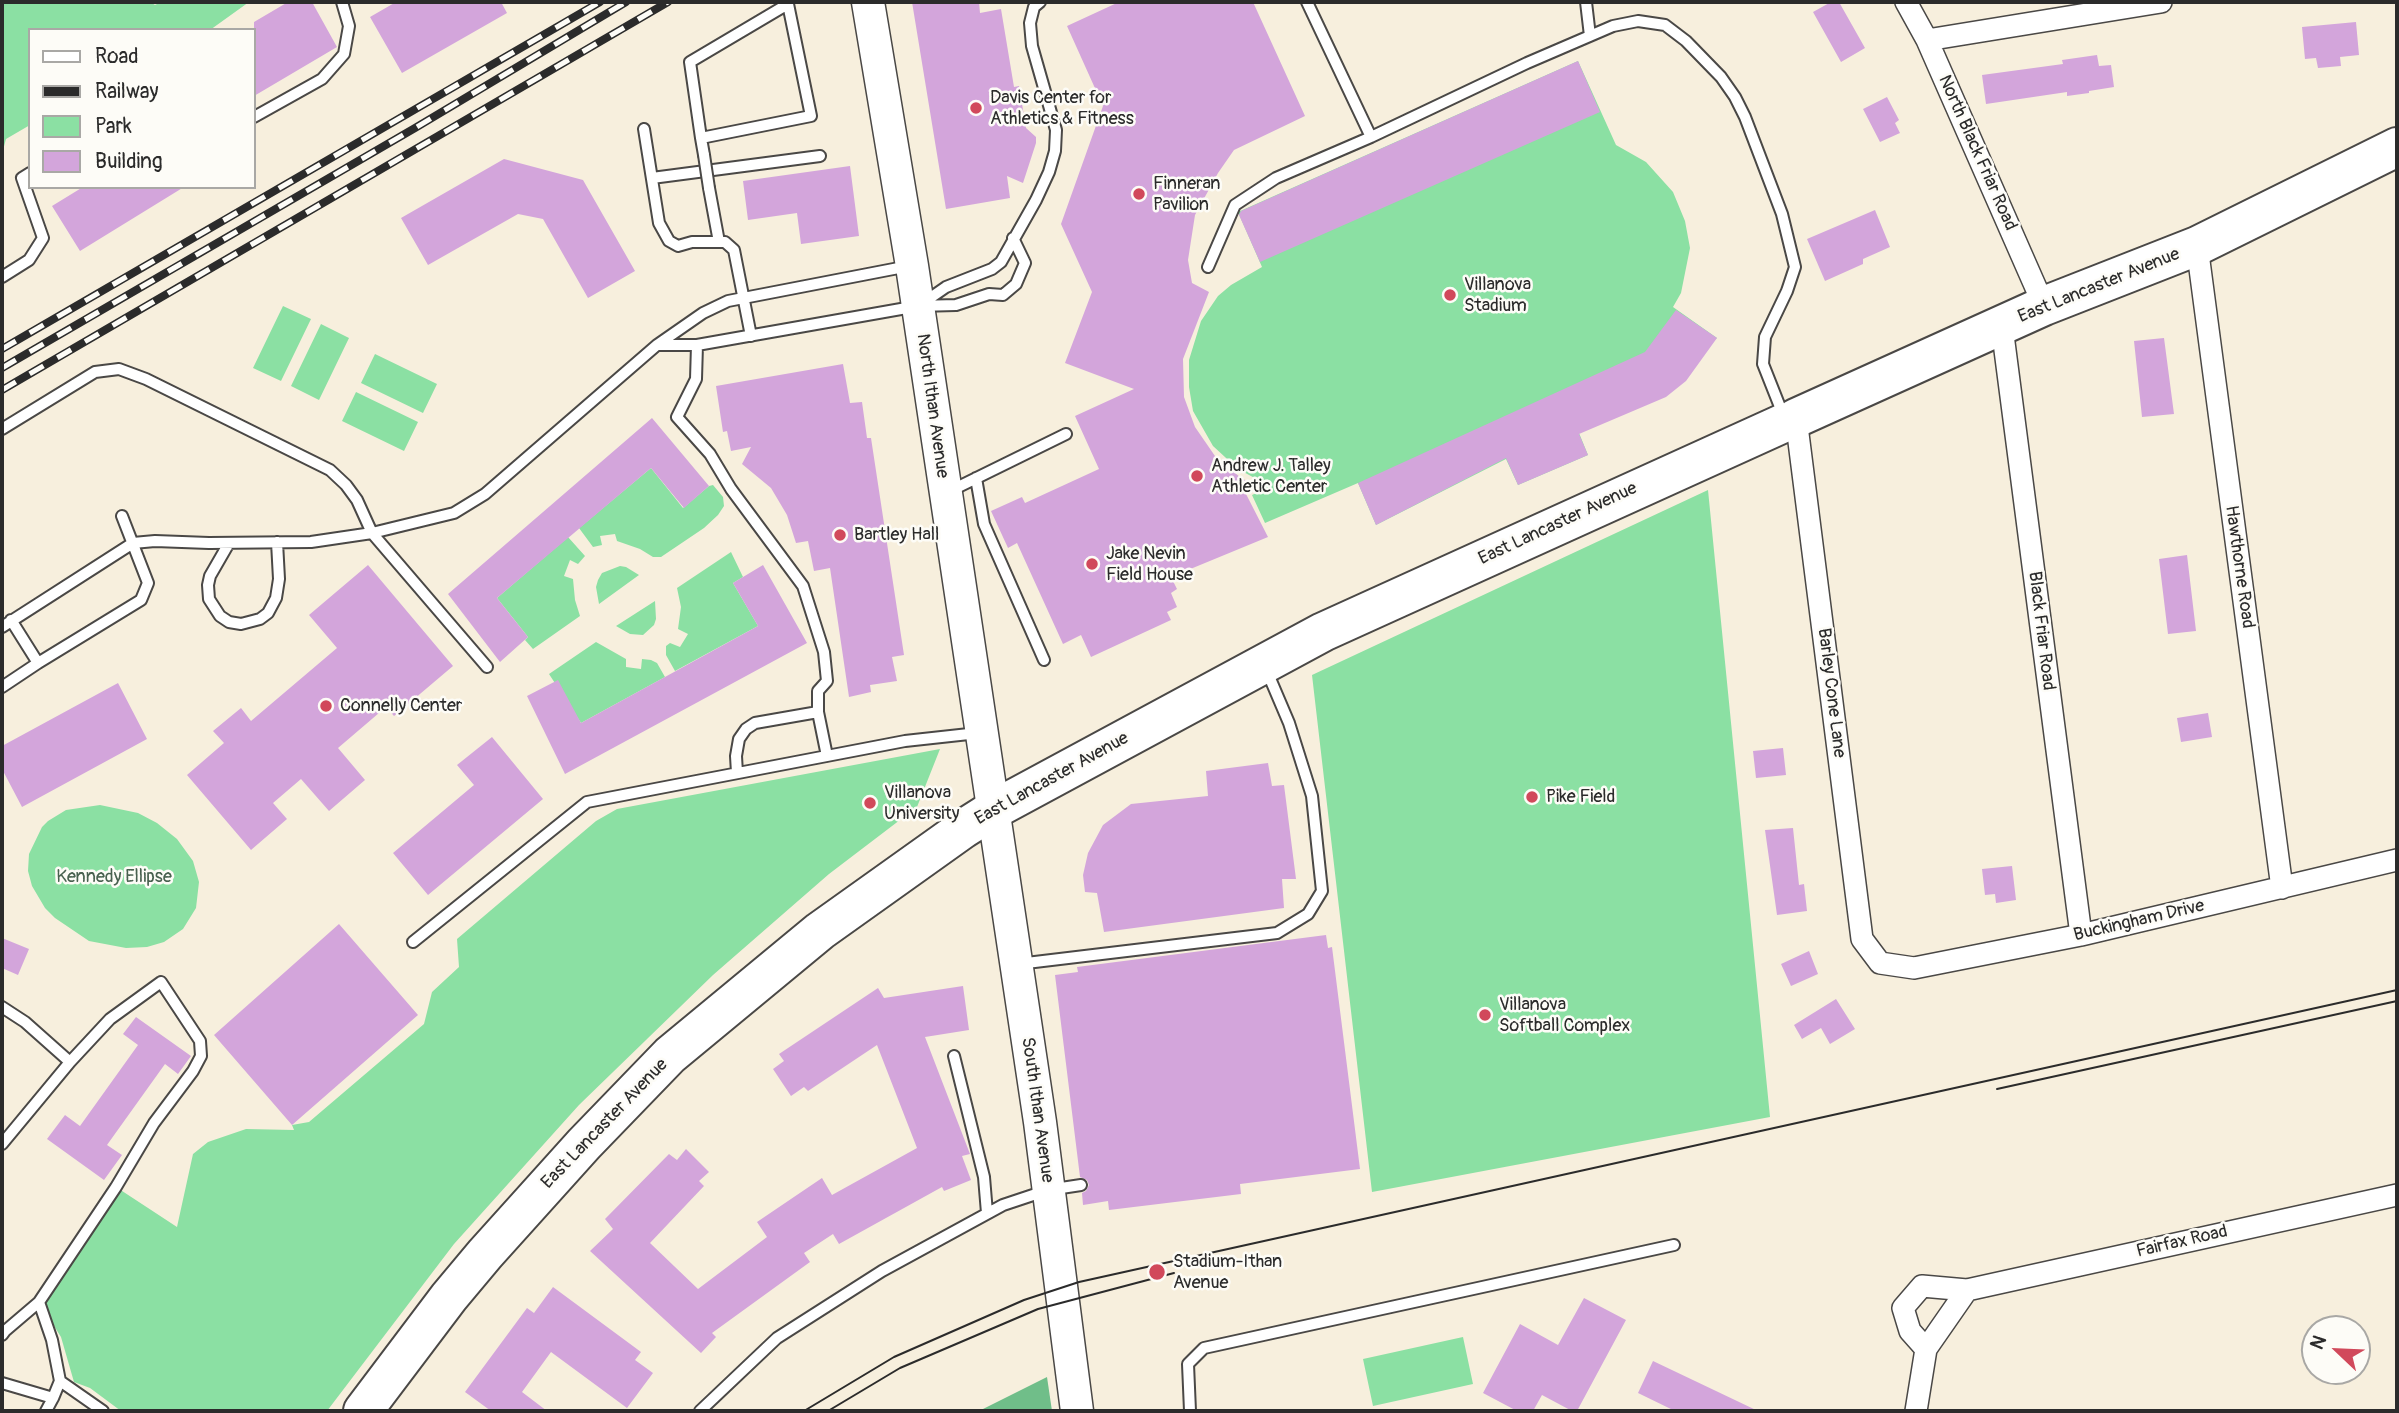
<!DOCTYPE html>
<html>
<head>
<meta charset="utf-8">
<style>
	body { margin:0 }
	#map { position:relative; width:2399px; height:1413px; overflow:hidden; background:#f7efdd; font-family:Pangolin,sans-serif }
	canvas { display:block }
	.frame { position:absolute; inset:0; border:4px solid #2b2b2b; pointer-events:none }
	.legend { position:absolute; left:28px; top:28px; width:228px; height:161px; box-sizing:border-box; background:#fdfcf7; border:2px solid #a9a8a5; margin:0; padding:9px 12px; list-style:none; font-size:21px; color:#2b2b2b }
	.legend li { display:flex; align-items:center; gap:14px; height:35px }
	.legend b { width:35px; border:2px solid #a9a8a5 }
	.north { position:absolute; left:2301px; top:1315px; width:70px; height:70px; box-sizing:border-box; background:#fdfcf7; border:2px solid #a9a8a5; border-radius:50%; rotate:293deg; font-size:19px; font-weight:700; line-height:28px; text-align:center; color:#2b2b2b }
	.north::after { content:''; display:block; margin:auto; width:24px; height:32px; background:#d1495b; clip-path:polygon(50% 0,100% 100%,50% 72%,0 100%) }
</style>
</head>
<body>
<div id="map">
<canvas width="2399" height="1413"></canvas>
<div class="frame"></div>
<ul class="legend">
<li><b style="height:9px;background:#fff"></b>Road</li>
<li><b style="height:9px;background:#2b2b2b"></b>Railway</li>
<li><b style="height:19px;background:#8be0a3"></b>Park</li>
<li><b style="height:19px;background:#d3a5db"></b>Building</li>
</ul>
<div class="north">N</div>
</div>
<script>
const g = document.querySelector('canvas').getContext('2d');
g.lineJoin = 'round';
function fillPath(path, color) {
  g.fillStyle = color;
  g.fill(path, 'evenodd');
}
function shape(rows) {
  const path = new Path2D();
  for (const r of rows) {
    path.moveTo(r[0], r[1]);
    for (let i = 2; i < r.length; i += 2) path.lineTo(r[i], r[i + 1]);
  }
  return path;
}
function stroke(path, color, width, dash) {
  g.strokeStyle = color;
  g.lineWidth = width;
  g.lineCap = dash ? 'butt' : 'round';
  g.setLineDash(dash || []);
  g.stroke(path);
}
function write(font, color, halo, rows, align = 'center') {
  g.font = font + ' Pangolin,sans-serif';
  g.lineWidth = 5;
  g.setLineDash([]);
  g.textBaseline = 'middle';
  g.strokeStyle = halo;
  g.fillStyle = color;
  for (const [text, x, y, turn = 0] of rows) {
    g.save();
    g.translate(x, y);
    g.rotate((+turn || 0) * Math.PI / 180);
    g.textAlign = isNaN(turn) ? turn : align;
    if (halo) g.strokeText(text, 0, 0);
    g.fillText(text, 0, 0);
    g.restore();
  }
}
const green = shape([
	[2,2,150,2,155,5,161,2,249,2,210,30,30,30,30,125,6,139,2,154],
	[1578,61,1616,145,1646,162,1673,192,1685,221,1690,248,1681,293,1673,307,1717,338,1579,433,1588,455,1518,485,1506,459,1376,525,1358,483,1265,523,1252,495,1265,489,1262,482,1238,469,1213,446,1193,411,1189,387,1189,360,1201,321,1218,296,1231,285,1262,267,1238,212],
	[283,306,311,319,281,381,253,368],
	[321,324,349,338,319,400,291,386],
	[375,354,437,384,423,413,361,383],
	[356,392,418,422,404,451,342,421],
	[651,468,683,508,709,486,713,485,723,497,724,506,718,515,704,528,661,557,653,557,640,549,617,541,615,534,600,536,602,545,593,547,579,528],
	[1708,490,1770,1117,1372,1192,1312,675],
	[568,537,585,556,578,564,570,560,564,576,573,579,575,600,580,616,533,649,525,640,528,637,497,598],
	[731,552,743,577,733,583,758,626,675,671,666,655,666,646,670,643,680,647,688,634,678,629,681,607,677,588],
	[620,566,626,567,639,575,599,604,596,587,598,580,602,573],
	[655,601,656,619,654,625,643,635,630,634,616,626],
	[596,642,626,659,626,667,641,669,642,659,651,660,657,663,665,677,581,723,549,674],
	[940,749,917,807,829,874,713,975,579,1105,454,1244,327,1411,121,1411,90,1388,74,1382,61,1337,39,1302,116,1187,177,1227,193,1154,208,1142,246,1129,294,1130,292,1125,309,1122,424,1024,432,992,459,967,457,939,596,821,617,809],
	[100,805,138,813,157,823,177,839,193,861,199,882,196,908,183,929,164,942,147,947,126,948,89,941,55,918,45,908,32,886,28,871,29,854,42,827,48,821,66,810],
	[1463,1337,1473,1384,1373,1406,1363,1359]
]);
const forest = shape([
	[1047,1377,1052,1411,979,1411]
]);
const building = shape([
	[288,2,312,2,337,47,254,96,254,22],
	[396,2,501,2,507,13,402,73,370,17],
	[912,2,979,2,980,13,1001,9,1014,87,1019,86,1026,128,1036,137,1036,143,1023,183,1007,176,1010,198,946,209],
	[1119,2,1253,2,1305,116,1234,150,1218,173,1195,215,1188,260,1192,283,1209,292,1183,359,1184,397,1195,427,1215,456,1241,478,1259,487,1246,494,1268,537,1171,577,1177,589,1171,593,1177,607,1167,612,1171,620,1091,657,1081,635,1063,644,1017,543,1008,548,991,511,1022,497,1025,503,1099,469,1075,416,1134,389,1065,363,1092,292,1061,224,1103,106,1067,26],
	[1831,2,1839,2,1865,48,1841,62,1813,12],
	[2356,22,2359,55,2340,57,2341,66,2318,68,2316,58,2305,59,2302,27],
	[2097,55,2099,66,2111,65,2114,87,2089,91,2089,93,2067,96,2067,92,1986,104,1982,75,2063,64,2062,60],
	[1578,61,1600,112,1260,262,1239,215,1241,211],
	[1887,97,1899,120,1895,123,1900,133,1880,142,1863,109],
	[504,159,583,180,635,271,588,298,543,219,518,214,428,265,401,218],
	[850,166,859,236,801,244,797,213,748,220,743,181],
	[83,187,184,187,80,251,52,206],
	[1875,210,1890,247,1863,259,1863,264,1825,281,1807,239],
	[1676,310,1717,338,1686,381,1666,397,1579,434,1588,455,1518,485,1506,458,1376,525,1358,483,1645,352],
	[2164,338,2174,414,2142,417,2134,341],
	[843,364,850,403,862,402,867,438,871,438,904,655,892,657,897,681,870,685,871,692,849,697,830,568,814,571,808,541,796,543,787,515,771,488,742,464,751,447,731,451,727,431,723,432,716,386],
	[652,418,709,486,684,508,651,468,497,598,528,637,500,662,448,594],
	[2187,555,2196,631,2168,634,2159,559],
	[368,565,453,666,394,716,386,707,338,748,365,780,329,811,301,779,273,803,287,819,251,850,187,775,224,743,213,731,241,708,251,721,337,648,309,615],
	[763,565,807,643,565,774,527,696,558,680,581,723,758,626,733,583],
	[118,683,147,739,22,807,2,769,2,746],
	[2208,713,2212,737,2181,742,2177,718],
	[492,737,543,799,428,895,393,853,474,785,457,765],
	[1783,748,1786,775,1756,778,1753,751],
	[1268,763,1272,786,1284,785,1296,879,1282,879,1284,908,1104,932,1097,893,1085,892,1083,875,1088,853,1103,825,1131,804,1208,796,1206,771],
	[1793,828,1799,885,1804,884,1807,911,1777,915,1765,830],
	[2012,866,2016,900,1996,903,1995,894,1985,895,1982,869],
	[339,924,418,1015,292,1125,214,1035],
	[1326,935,1328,948,1332,947,1360,1169,1240,1184,1241,1194,1109,1210,1108,1201,1083,1205,1082,1193,1086,1191,1089,1185,1087,1180,1080,1177,1055,975,1078,972,1077,967],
	[2,938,29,949,18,975,2,968],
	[1809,951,1818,974,1791,986,1781,964],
	[963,986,969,1030,925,1037,970,1154,962,1156,971,1180,944,1191,942,1187,839,1244,833,1234,804,1253,810,1262,712,1333,716,1337,701,1353,590,1251,613,1229,605,1219,669,1154,677,1160,686,1149,709,1172,699,1181,704,1186,650,1243,698,1289,767,1237,757,1222,822,1178,832,1195,917,1148,877,1045,808,1091,804,1087,791,1096,773,1069,784,1061,779,1054,878,988,884,998],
	[1836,999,1855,1029,1830,1044,1821,1028,1802,1039,1794,1025],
	[136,1017,191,1056,178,1074,165,1064,107,1145,122,1155,104,1180,47,1139,65,1115,80,1126,138,1045,123,1034],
	[553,1287,641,1352,635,1360,653,1373,627,1408,551,1352,522,1392,547,1411,491,1411,465,1392,527,1308,534,1313],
	[1584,1298,1626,1320,1577,1411,1572,1411,1542,1395,1533,1411,1517,1411,1483,1393,1520,1324,1558,1345],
	[1653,1361,1758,1411,1675,1411,1638,1393]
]);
const lane = shape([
	[1307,2,1371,137,1527,63,1613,26,1638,21,1665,25,1686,41,1721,77,1735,97,1745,117,1782,214,1795,267,1787,291,1765,337,1763,364,1784,417],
	[1586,2,1590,36],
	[254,117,322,79,344,54,349,26,342,2],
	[644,129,659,223,669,241,678,246,692,242,725,242,734,250,751,336],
	[701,138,811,116,788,4,690,62,701,138,704,155],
	[652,178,820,156],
	[709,188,719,242],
	[1208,267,1235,205,1276,178,1371,137],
	[2,277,29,260,43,238,22,178,30,173],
	[923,303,946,287,992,269,1001,262,1036,200,1049,172,1055,151,1056,130,1032,46,1030,23,1034,7,1040,2],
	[657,345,697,345,918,306,956,305,989,294,1003,295,1016,284,1025,263,1013,238],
	[697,345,696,379,677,417,710,454,731,489,803,586,824,652,827,681,818,691,818,712,827,756],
	[2,429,95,372,119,369,146,379,330,470,346,485,357,500,372,533,487,667],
	[976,478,984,524,1044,660],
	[948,492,1066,434],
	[229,543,210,576,208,585,209,599,220,616,229,622,241,624,260,619,268,613,276,598,279,579,277,542],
	[11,620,38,663,141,600,148,583,122,516],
	[2,627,133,543,155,541,209,543,311,542,372,533,454,513,485,494,657,345,703,313,728,301,909,266],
	[2,687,38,663],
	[737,773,736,756,739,739,746,729,755,723,818,712],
	[413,942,587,802,905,741,978,733],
	[1018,964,1277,933,1308,914,1322,891,1312,796,1289,723,1266,669],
	[2,1007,25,1022,70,1062,2,1144],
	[954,1056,984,1177,987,1213],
	[2,1335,5,1331,39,1302,116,1187,154,1123,193,1071,201,1056,200,1041,161,982,110,1019,70,1062],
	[60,1381,103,1411],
	[2,1383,53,1398,60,1381,52,1340,39,1302],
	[46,1411,53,1398],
	[700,1411,777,1338,882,1271,1003,1205,1048,1190,1081,1185],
	[1190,1411,1188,1364,1204,1348,1674,1245]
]);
const street = shape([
	[1906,2,1927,40,2044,306],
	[1927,40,2161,2],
	[2197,246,2282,888],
	[2002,327,2081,935],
	[1796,418,1862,939,1880,963,1914,968,2081,935,2397,860],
	[1926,1349,1910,1331,1903,1308,1922,1286,1967,1290,2397,1195],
	[1916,1411,1926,1349,1967,1290]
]);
const secondary = shape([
	[868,2,912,266,1040,1122,1077,1411]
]);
const highway = shape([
	[1796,418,2044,306,2197,246,2397,147],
	[363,1411,449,1297,485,1254,584,1144,670,1055,820,931,963,829,993,810,1323,632,1786,422]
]);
const tram = shape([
	[1997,1089,2397,1001],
	[804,1411,894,1357,1024,1300,1079,1282,2397,990],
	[828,1411,900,1368,1038,1309,1174,1273]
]);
const rail = shape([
	[2,349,600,2],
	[2,368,415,128,626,2],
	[2,390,668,2]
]);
const laneBridge = shape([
	[704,155,709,188]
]);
const markers = [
	[976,108,7,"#d1495b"],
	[1139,194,7,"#d1495b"],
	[1450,295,7,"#d1495b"],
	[1197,476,7,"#d1495b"],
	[840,535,7,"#d1495b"],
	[1092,564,7,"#d1495b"],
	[326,706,7,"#d1495b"],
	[1532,797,7,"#d1495b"],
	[870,803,7,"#d1495b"],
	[1485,1015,7,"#d1495b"],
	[1157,1272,9,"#d1495b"]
];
const poiNames = [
	["Davis Center for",990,98],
	["Athletics & Fitness",990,119],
	["Finneran",1153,184],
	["Pavilion",1153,205],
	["Villanova",1464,285],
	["Stadium",1464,306],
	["Andrew J. Talley",1211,466],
	["Athletic Center",1211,487],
	["Bartley Hall",854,535],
	["Jake Nevin",1106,554],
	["Field House",1106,575],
	["Connelly Center",340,706],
	["Villanova",884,793],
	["University",884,814],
	["Pike Field",1546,797],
	["Villanova",1499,1005],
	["Softball Complex",1499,1026],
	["Stadium-Ithan",1173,1262],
	["Avenue",1173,1283]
];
const streetNames = [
	["North Black Friar Road",1977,153,66],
	["East Lancaster Avenue",2099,286,-22],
	["North Ithan Avenue",932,406,82],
	["East Lancaster Avenue",1558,524,-25],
	["Hawthorne Road",2239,567,82],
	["Black Friar Road",2041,631,83],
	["Barley Cone Lane",1831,693,83],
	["East Lancaster Avenue",1052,779,-29],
	["Buckingham Drive",2139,921,-13],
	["South Ithan Avenue",1037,1110,82],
	["East Lancaster Avenue",605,1124,-46],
	["Fairfax Road",2182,1242,-13]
];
const parkNames = [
	["Kennedy Ellipse",114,877]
];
fillPath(green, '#8be0a3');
fillPath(forest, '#70be89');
fillPath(building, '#d3a5db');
stroke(lane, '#4a4846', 14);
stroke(street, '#4a4846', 24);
stroke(secondary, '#4a4846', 35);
stroke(highway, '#4a4846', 42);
stroke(lane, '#fff', 10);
stroke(street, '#fff', 21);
stroke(secondary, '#fff', 32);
stroke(highway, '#fff', 38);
stroke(tram, '#2b2b2b', 2);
stroke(rail, '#2b2b2b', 8);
stroke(rail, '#fdfcf7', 5, [16]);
stroke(laneBridge, '#4a4846', 14, []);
stroke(laneBridge, '#fff', 10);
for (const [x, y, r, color] of markers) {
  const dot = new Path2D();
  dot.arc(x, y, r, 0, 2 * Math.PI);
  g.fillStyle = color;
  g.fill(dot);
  stroke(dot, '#fdfcf7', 2.5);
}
write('18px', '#2b2b2b', '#fdfcf7', poiNames, 'left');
write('18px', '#2b2b2b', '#fdfcf7', streetNames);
write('18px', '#48614f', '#fdfcf7', parkNames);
</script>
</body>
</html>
